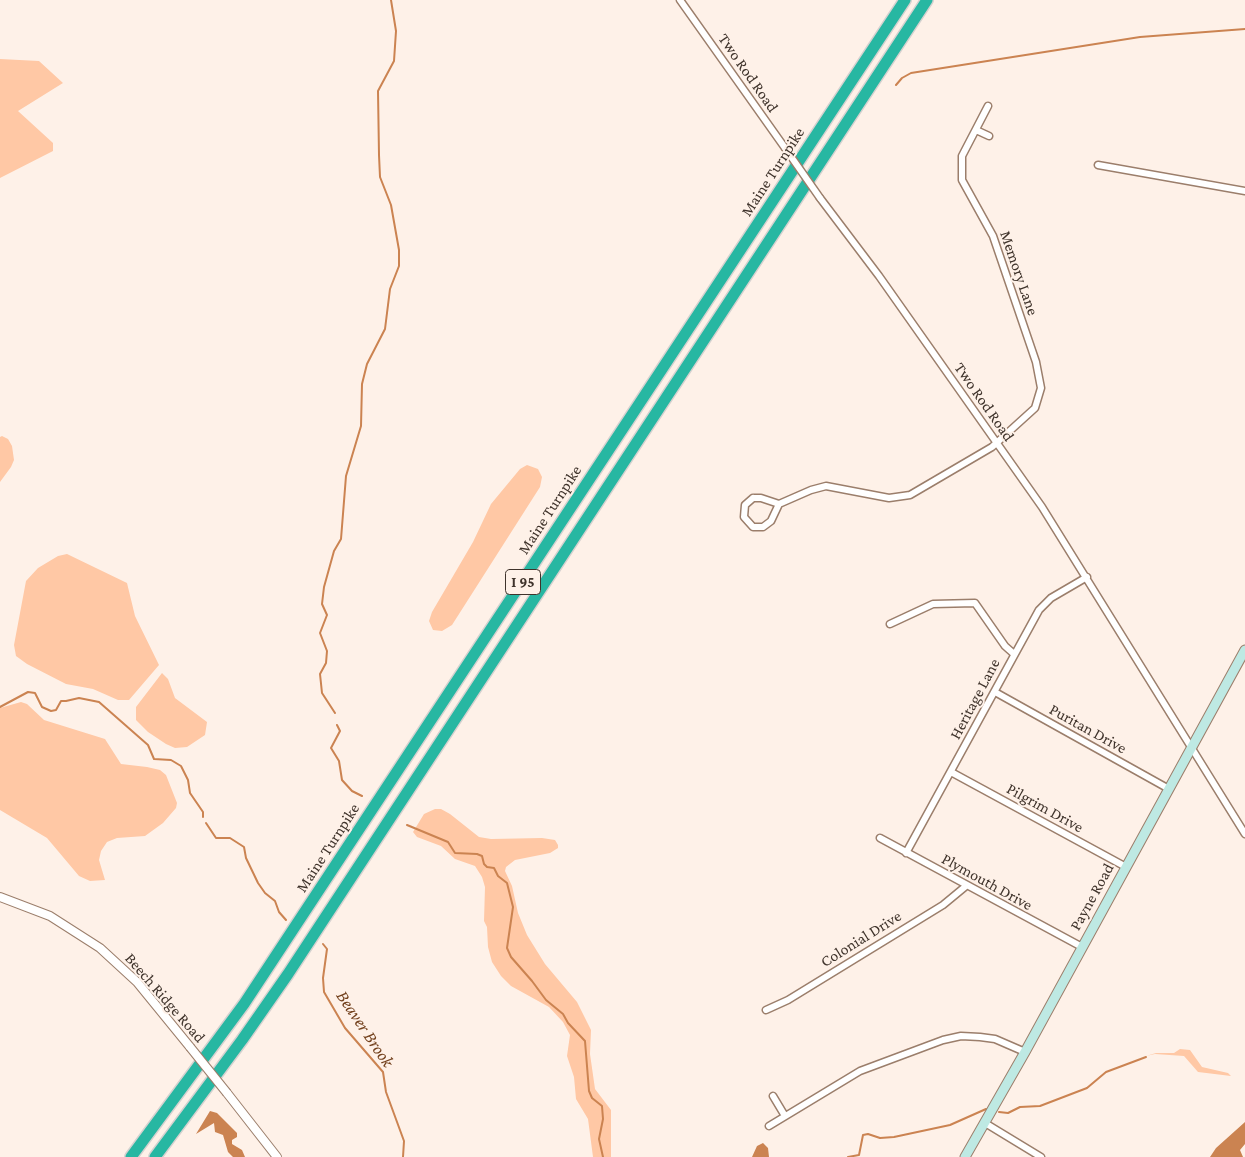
<!DOCTYPE html>
<html>
<head>
<meta charset="utf-8">
<style>
	body { margin:0 }
	canvas { display:block; background:#fef1e8 }
</style>
</head>
<body>
<canvas width="1245" height="1157"></canvas>
<script>
const g = document.querySelector('canvas').getContext('2d');
g.lineJoin = 'round';
function fillPath(path, color) {
  g.fillStyle = color;
  g.fill(path, 'evenodd');
}
function shape(rows) {
  const path = new Path2D();
  for (const r of rows) {
    path.moveTo(r[0], r[1]);
    for (let i = 2; i < r.length; i += 2) path.lineTo(r[i], r[i + 1]);
  }
  return path;
}
function stroke(path, color, width, dash) {
  g.strokeStyle = color;
  g.lineWidth = width;
  g.lineCap = dash ? 'butt' : 'round';
  g.setLineDash(dash || []);
  g.stroke(path);
}
function write(font, color, halo, rows, align = 'center') {
  g.font = font + ' "Crimson Pro",serif';
  g.lineWidth = 4;
  g.setLineDash([]);
  g.textBaseline = 'middle';
  g.strokeStyle = halo;
  g.fillStyle = color;
  for (const [text, x, y, turn = 0] of rows) {
    g.save();
    g.translate(x, y);
    g.rotate((+turn || 0) * Math.PI / 180);
    g.textAlign = isNaN(turn) ? turn : align;
    if (halo) g.strokeText(text, 0, 0);
    g.fillText(text, 0, 0);
    g.restore();
  }
}
const green = shape([
	[0,59,39,61,63,83,18,111,53,143,53,151,0,178],
	[2,436,8,439,12,446,14,460,11,467,0,482,0,437],
	[527,465,538,469,542,477,540,487,452,625,442,631,433,630,429,621,432,612,473,542,491,504,520,469],
	[67,554,127,583,135,616,159,665,129,700,118,700,93,689,66,684,27,664,16,656,14,645,26,581,38,568,58,556],
	[162,673,168,679,175,698,207,722,205,735,187,747,175,748,166,744,148,732,136,720,136,707],
	[21,702,27,704,44,720,105,739,121,764,147,767,160,770,166,775,177,803,176,808,163,823,145,836,117,838,107,842,101,851,99,860,105,880,90,881,79,876,47,838,0,810,0,708],
	[435,809,441,809,450,814,479,837,491,839,542,838,555,840,558,845,558,848,550,853,515,860,506,867,505,871,512,886,518,913,527,935,545,964,577,1002,591,1030,590,1054,595,1089,611,1110,611,1157,593,1157,588,1119,576,1099,574,1077,567,1056,570,1035,563,1022,549,1007,511,986,501,976,492,962,488,947,487,927,484,921,485,887,482,877,475,866,455,859,441,846,417,837,413,832,424,814],
	[1180,1049,1190,1050,1202,1067,1228,1073,1231,1076,1198,1072,1184,1056,1155,1054,1146,1056,1156,1053,1174,1053]
]);
const water = shape([
	[210,1111,217,1113,237,1133,237,1137,232,1140,232,1144,242,1150,245,1157,233,1157,228,1152,223,1135,215,1132,214,1123,196,1134],
	[1245,1122,1245,1144,1240,1150,1243,1157,1210,1157,1216,1148],
	[763,1143,768,1148,769,1157,752,1157,757,1146]
]);
const stream = shape([
	[896,85,902,78,911,73,1140,37,1245,29],
	[0,707,28,692,35,693,42,707,51,711,56,710,61,701,66,701,79,698,99,702,148,745,154,759,171,760,181,766,188,780,190,793,203,812,203,817],
	[335,713,322,693,320,674,326,663,327,651,320,633,327,615,322,604,324,587,334,551,341,539,346,476,361,426,362,384,367,364,385,329,390,289,399,266,399,250,391,205,380,177,379,155,378,91,394,61,396,31,391,0],
	[337,725,340,731,331,748,339,761,342,780,352,791,362,796],
	[206,823,216,838,230,838,244,847,246,858,258,883,265,893,275,901,279,912,286,920],
	[407,825,448,842,455,853,477,854,482,856,484,864,487,867,494,868,498,876,507,883,513,907,507,948,511,957,532,981,546,1000,563,1014,568,1023,585,1041,589,1091,592,1098,602,1106,603,1119,599,1139,603,1157],
	[323,944,327,949,323,978,324,992,345,1028,383,1072,386,1092,404,1141,403,1157],
	[999,1112,1008,1113,1020,1107,1040,1106,1087,1088,1106,1072,1146,1057],
	[848,1157,859,1155,863,1135,868,1134,880,1138,894,1137,950,1125,986,1109]
]);
const minor = shape([
	[680,0,785,148],
	[976,130,989,136],
	[1098,165,1245,191],
	[820,198,879,276,1042,507,1245,834],
	[753,498,761,498,779,504,771,521,763,527,753,527,744,517,745,505,753,498],
	[779,504,811,490,826,486,889,498,910,495,992,447,1035,408,1041,388,1036,362,993,236,962,180,962,156,988,106],
	[890,624,933,604,975,603,1005,646,1014,654],
	[995,692,1169,789],
	[951,772,1126,867],
	[880,838,1082,947],
	[906,853,1039,610,1051,598,1087,577],
	[766,1010,788,1000,943,905,966,886],
	[773,1096,785,1116],
	[985,1123,1041,1157],
	[769,1126,860,1071,943,1040,961,1036,980,1037,995,1039,1025,1052]
]);
const tertiary = shape([
	[0,897,50,916,100,948,137,982,190,1047],
	[227,1093,277,1157]
]);
const secondary = shape([
	[965,1157,1025,1052,1245,650]
]);
const motorway = shape([
	[131,1157,244,1004,905,0],
	[155,1157,242,1040,288,974,927,0]
]);
const minorBridge = shape([
	[785,148,820,198]
]);
const tertiaryBridge = shape([
	[190,1047,227,1093]
]);
const shields = [
	[523,582,35]
];
const shieldNames = [
	["I 95",523,582]
];
const streetNames = [
	["Two Rod Road",748,73,55],
	["Maine Turnpike",773,172,-57],
	["Memory Lane",1019,273,71],
	["Two Rod Road",984,402,55],
	["Maine Turnpike",550,510,-57],
	["Heritage Lane",975,699,-62],
	["Puritan Drive",1088,729,29],
	["Pilgrim Drive",1045,808,29],
	["Maine Turnpike",328,848,-57],
	["Plymouth Drive",987,882,29],
	["Payne Road",1092,897,-61],
	["Colonial Drive",861,939,-32],
	["Beech Ridge Road",165,998,49]
];
const waterNames = [
	["Beaver Brook",365,1029,56]
];
fillPath(green, '#ffc8a5');
fillPath(water, '#cb8351');
stroke(stream, '#cb8351', 2);
stroke(minor, '#9b7e6b', 9);
stroke(tertiary, '#9b7e6b', 10);
stroke(secondary, '#9b7e6b', 11);
stroke(motorway, '#d5d2d0', 14);
stroke(minor, '#fff', 6);
stroke(tertiary, '#fff', 8);
stroke(secondary, '#bee9e3', 9);
stroke(motorway, '#27b7a2', 11);
stroke(minorBridge, '#9b7e6b', 9, []);
stroke(tertiaryBridge, '#9b7e6b', 10, []);
stroke(minorBridge, '#fff', 6);
stroke(tertiaryBridge, '#fff', 8);
for (const [x, y, w] of shields) {
  const box = new Path2D();
  box.roundRect(x - w / 2, y - 12.5, w, 25, 4);
  g.fillStyle = '#fef1e8';
  g.fill(box);
  stroke(box, '#3f332b', 1);
}
write('bold 15px', '#3f332b', null, shieldNames);
write('16px', '#3f332b', '#fef1e8', streetNames);
write('italic 18px', '#72401c', '#fef1e8', waterNames);
</script>
</body>
</html>
